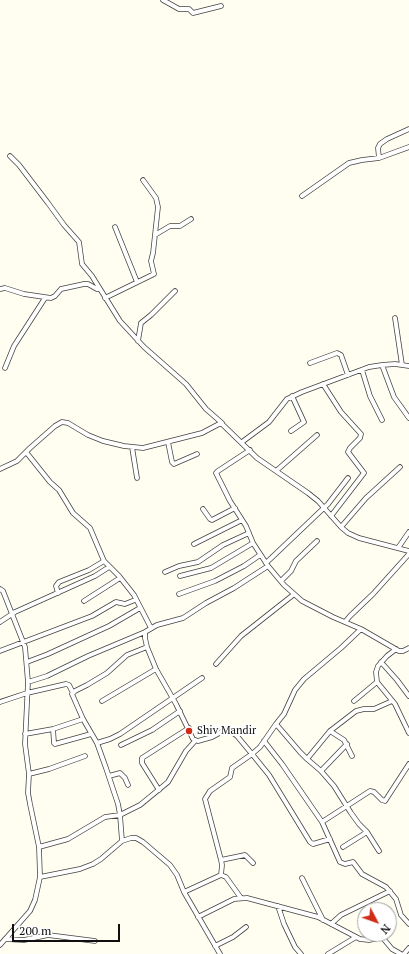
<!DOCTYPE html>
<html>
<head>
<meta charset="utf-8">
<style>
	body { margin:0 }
	#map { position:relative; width:409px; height:954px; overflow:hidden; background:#fffef1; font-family:"PT Serif",serif }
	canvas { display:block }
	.north { position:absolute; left:357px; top:902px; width:40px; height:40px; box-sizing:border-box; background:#fff; border:1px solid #9f9f9f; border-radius:50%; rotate:131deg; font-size:11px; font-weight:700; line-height:16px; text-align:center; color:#0f0f0f }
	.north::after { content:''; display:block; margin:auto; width:14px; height:18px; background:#cf2b17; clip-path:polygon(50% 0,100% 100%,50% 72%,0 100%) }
	.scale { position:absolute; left:12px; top:924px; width:108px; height:18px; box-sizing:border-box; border:2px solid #0f0f0f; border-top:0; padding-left:5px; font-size:12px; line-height:14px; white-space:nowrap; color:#0f0f0f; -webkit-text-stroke:3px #fff; paint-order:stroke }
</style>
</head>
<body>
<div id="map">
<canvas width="409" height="954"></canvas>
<div class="north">N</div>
<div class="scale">200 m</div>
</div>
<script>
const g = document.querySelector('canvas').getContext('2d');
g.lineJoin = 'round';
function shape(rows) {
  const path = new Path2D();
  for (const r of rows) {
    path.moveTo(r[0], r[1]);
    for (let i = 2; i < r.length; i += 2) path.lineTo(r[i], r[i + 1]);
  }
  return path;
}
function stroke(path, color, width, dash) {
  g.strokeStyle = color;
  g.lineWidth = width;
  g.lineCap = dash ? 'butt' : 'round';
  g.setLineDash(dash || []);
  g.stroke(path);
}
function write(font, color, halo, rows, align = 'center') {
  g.font = font + ' "PT Serif",serif';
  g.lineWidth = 4;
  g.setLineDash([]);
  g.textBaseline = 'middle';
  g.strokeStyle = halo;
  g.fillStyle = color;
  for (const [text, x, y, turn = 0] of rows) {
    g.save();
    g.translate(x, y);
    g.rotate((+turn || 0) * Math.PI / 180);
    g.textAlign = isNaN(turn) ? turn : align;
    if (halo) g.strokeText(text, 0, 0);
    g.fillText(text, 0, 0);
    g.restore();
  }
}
const street = shape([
	[163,0,179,9,189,9,193,13,221,6],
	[10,156,19,165,48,203,64,225,79,242,82,264,92,276,120,321,144,347,186,384,206,409,222,423],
	[379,158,409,147],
	[302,196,349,163,362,160,379,158,378,148,380,144,387,139,409,129],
	[115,227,137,282],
	[155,235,170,226,180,226,191,219],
	[0,289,5,288,24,294,51,298,55,296,61,289,84,284,88,284,97,289,100,289],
	[105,298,154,274,151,261,153,253,158,207,156,198,143,180],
	[395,318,402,365],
	[138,341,141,323,151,315,175,291],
	[310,363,337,353,341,355,348,375],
	[382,365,394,397,409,418],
	[5,368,14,346,45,298],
	[362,370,370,396,382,420],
	[323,384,341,412,361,434,360,438,350,448,348,452,364,473,331,516],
	[291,431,304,422,292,396],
	[168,442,172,462,174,464,197,454],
	[242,442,269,422,287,399,302,392,369,367,382,365,395,364,409,366],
	[132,447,137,478],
	[250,450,218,471,216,473,230,501,246,526,253,543,268,566],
	[26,452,50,482,59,490,73,513,90,528,104,561,119,576,134,595,151,628],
	[0,469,17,461,30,448,55,426,62,422,68,423,88,435,103,441,124,446,143,448,202,433,219,424,222,424,257,458,308,493,318,501,341,527,348,533,359,538,409,551],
	[276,471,317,435],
	[203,509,210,519,212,520,235,508],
	[341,527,366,498,400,467],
	[194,544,242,520],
	[398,548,409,532],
	[266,563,328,504,348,478],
	[165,572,179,566,198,562,223,545,249,533],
	[180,576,211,568,253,543],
	[281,581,291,571,296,561,317,541],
	[0,589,3,591,25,647,28,682,25,744,29,774,28,793,30,804,39,847,40,877,35,900,30,911,0,945],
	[58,593,56,586,59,582,89,570,104,561],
	[179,594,215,581,244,566,260,555],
	[84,601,120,578],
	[0,622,15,612,95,576,109,567],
	[345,622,350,616,373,594,409,554],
	[361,629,399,651,403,651,409,648],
	[145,632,145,638,147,647,156,669,176,704,193,739,198,741,212,737,223,731,229,730,237,736,252,754,232,768,230,777,210,791,205,799,221,860,222,865,221,875],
	[396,649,387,656,378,666,376,672,377,682,395,704,409,733],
	[0,651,92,616,116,602,125,604,135,600],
	[27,662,48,654,109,626,140,608],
	[381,662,397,680,409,696],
	[216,664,241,636,293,595],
	[28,682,47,676,88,656,145,632,157,625,183,618,206,603,234,588,268,566,284,585,302,601,333,617,361,629,341,648,304,679,295,690,284,714,276,724,300,752,307,759,330,731,356,711,364,709,374,709,392,701],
	[102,701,156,669],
	[354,701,377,682],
	[0,702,27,693,66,684,69,685,73,693],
	[276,724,260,747,252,754,269,775,310,842,313,844,330,839],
	[53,729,54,743,55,744,91,734],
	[330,731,344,740,352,756],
	[25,734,53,729,83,719],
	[264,741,282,764,322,822,340,862,345,864,353,862,362,874,386,887,396,899,401,915,409,924],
	[97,743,110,739,120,734,202,678],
	[121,745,152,730,180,711],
	[307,759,321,771,334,786,351,813,359,824,367,832,379,851],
	[321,771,347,744],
	[29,774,49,769,85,756],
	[109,776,120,773,125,778,128,785],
	[159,790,142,763,142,758,189,728],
	[322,822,370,791,374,792,382,800,385,801,409,764],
	[122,841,120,815,118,804,106,768,97,743,83,719,72,694,75,691,87,685,107,673,127,655,147,647],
	[39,847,68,839,105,817,120,815,140,805,168,782,186,751,195,741],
	[343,847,367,832],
	[221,860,245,855,253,863],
	[40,877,80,869,93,864,101,859,122,841,131,838,136,838,143,842,170,865,177,875,184,892,220,954],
	[302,878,323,920],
	[184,892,221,875,226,877,241,898],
	[278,906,284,924,295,947,301,954],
	[198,917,234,899,247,898,318,917,360,939,369,940,382,937,392,949,401,954],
	[331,924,341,915,390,891],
	[5,939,24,940,48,935,95,941],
	[215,946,233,937,246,927],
	[328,954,356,937],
	[404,954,409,948]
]);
const markers = [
	[189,731,4,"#cf2b17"]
];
const poiNames = [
	["Shiv Mandir",197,731]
];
stroke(street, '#424242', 5.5);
stroke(street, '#fff', 4);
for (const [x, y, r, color] of markers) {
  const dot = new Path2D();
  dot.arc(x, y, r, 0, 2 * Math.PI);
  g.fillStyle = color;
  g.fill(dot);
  stroke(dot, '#fff', 1.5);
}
write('11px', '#0f0f0f', '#fff', poiNames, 'left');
</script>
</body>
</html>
